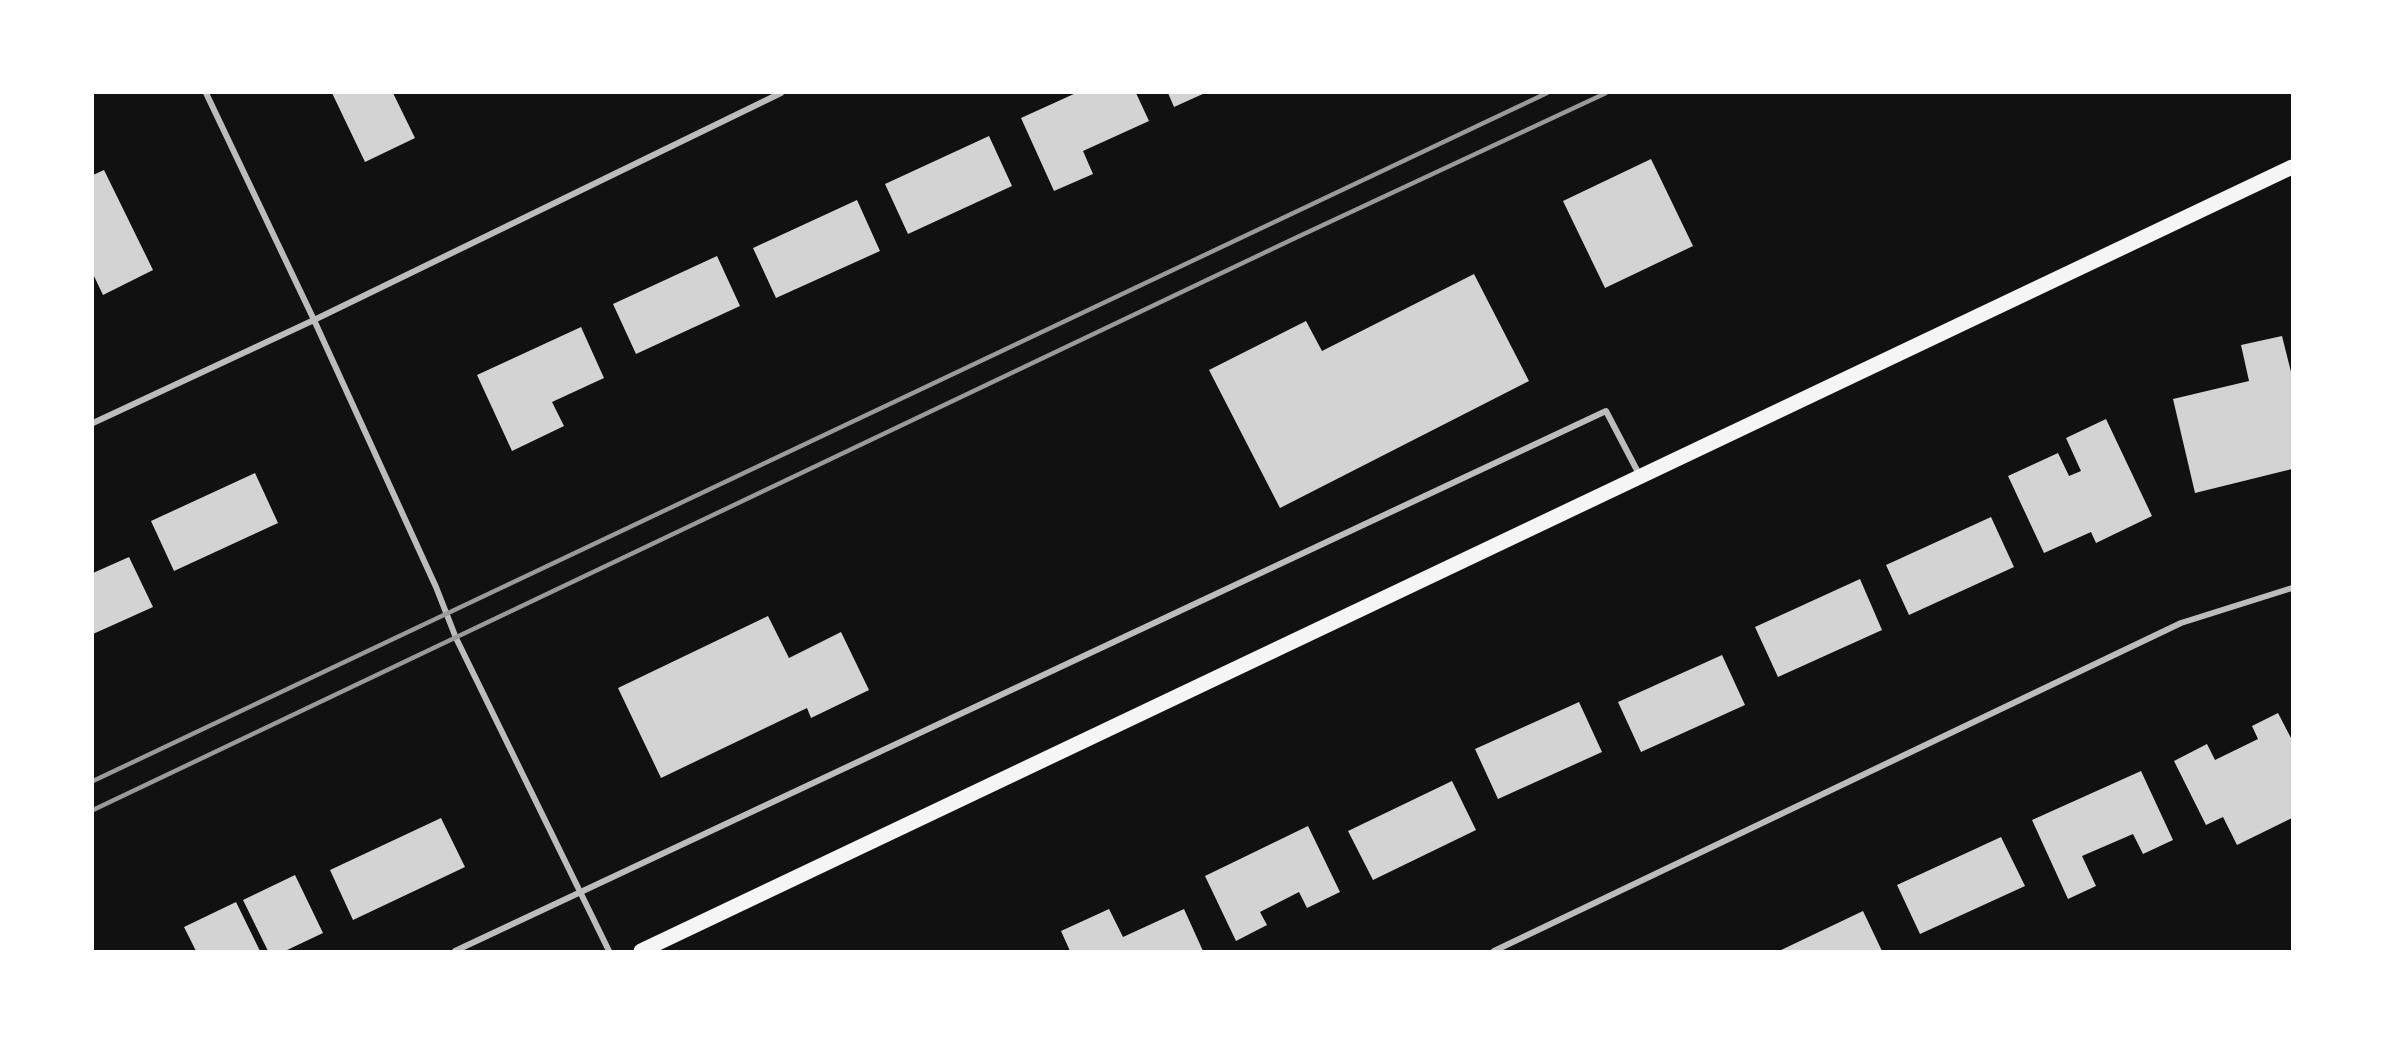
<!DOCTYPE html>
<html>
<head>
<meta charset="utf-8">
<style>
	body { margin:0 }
	#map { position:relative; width:2385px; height:1044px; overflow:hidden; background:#111; font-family:Overpass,sans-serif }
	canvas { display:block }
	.frame { position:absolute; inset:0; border:94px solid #fff; pointer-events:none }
</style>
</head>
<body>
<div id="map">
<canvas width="2385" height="1044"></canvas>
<div class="frame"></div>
</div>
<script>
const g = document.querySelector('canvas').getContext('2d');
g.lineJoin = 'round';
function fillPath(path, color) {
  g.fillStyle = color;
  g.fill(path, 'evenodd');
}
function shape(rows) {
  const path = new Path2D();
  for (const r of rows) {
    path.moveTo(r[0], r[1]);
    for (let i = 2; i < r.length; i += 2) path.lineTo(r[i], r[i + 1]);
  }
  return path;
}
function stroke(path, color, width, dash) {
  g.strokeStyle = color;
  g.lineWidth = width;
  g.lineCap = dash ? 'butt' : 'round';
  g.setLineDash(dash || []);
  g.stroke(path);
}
const building = shape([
	[332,93,393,93,415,138,365,162],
	[1076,93,1136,93,1149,121,1083,151,1093,174,1054,191,1021,118],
	[1168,93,1205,93,1174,107],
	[989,136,1012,186,908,234,885,184],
	[1651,159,1693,246,1605,288,1563,201],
	[104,170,153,270,103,295,93,274,93,175],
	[857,200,880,251,776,298,753,248],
	[717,256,740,306,636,354,613,304],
	[1474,274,1529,381,1280,508,1209,370,1306,321,1322,351],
	[581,327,604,378,552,402,564,426,512,451,477,375],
	[2282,336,2292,376,2292,469,2195,493,2173,399,2249,381,2241,345],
	[2106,419,2152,516,2096,543,2091,532,2044,553,2008,476,2058,453,2069,476,2081,471,2066,438],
	[255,473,278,523,174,571,151,521],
	[1991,517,2014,567,1909,615,1886,565],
	[129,557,153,607,93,634,93,573],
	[1860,579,1882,630,1778,677,1755,627],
	[768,616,789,658,841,632,869,690,811,718,807,708,661,778,618,688],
	[1722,655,1745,705,1641,752,1618,702],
	[1579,702,1602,752,1498,799,1475,749],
	[2278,713,2292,740,2292,818,2237,845,2223,817,2206,825,2174,761,2207,744,2215,760,2258,739,2252,726],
	[2141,771,2173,840,2143,854,2133,834,2082,856,2096,886,2068,899,2032,820],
	[1452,781,1476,830,1373,880,1348,831],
	[441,818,465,867,353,920,330,870],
	[1308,826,1340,892,1307,908,1299,892,1260,912,1267,925,1236,941,1205,876],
	[2001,837,2025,886,1920,934,1897,885],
	[295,875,323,933,285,951,268,951,243,900],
	[236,902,260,951,196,951,184,927],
	[1109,909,1123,937,1184,909,1203,951,1070,951,1061,931],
	[1863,911,1882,951,1779,951]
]);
const minor = shape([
	[206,93,314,320,436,587,456,638,609,951],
	[93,423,314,320,781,93],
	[455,951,1606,411,1640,476],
	[1494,951,2181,623,2292,588]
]);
const primary = shape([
	[641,951,2292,167]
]);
const rail = shape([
	[93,781,1547,93],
	[93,810,1291,240,1606,93]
]);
fillPath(building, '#d3d3d3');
stroke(minor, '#bcbcbc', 6);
stroke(primary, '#f5f5f5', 15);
stroke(rail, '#9a9a9a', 4.5);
</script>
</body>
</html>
